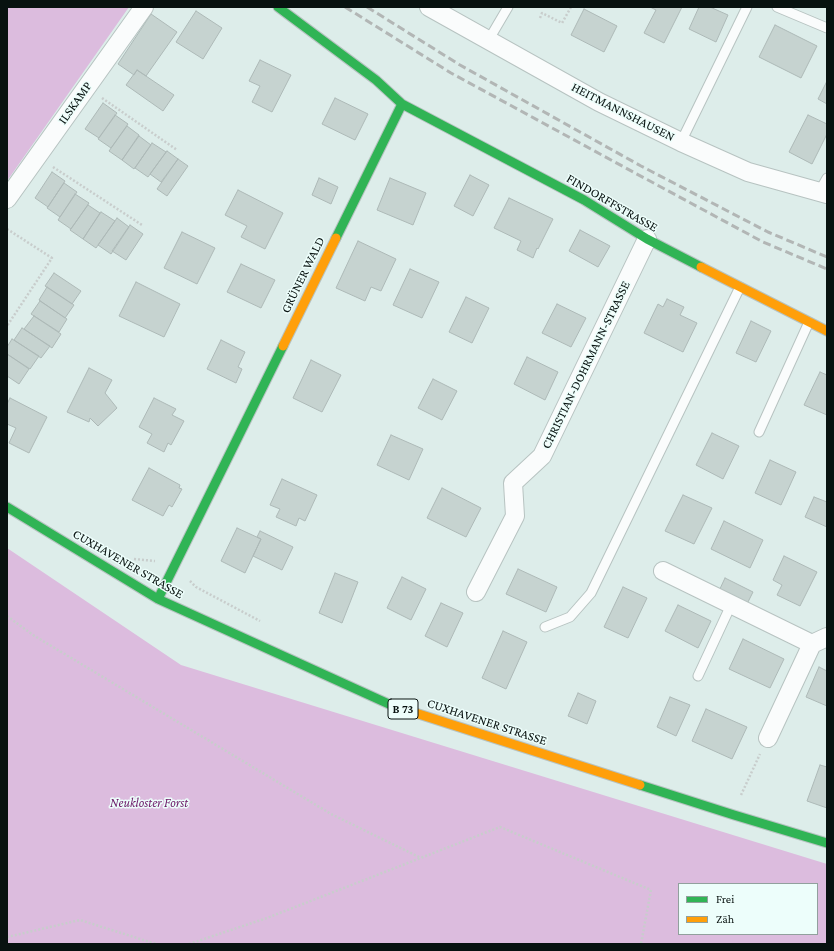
<!DOCTYPE html>
<html>
<head>
<meta charset="utf-8">
<style>
	body { margin:0 }
	#map { position:relative; width:834px; height:951px; overflow:hidden; background:#ddedea; font-family:"Crimson Pro",serif }
	canvas { display:block }
	.frame { position:absolute; inset:0; border:8px solid #081210; pointer-events:none }
	.legend { position:absolute; left:678px; top:883px; width:140px; height:52px; box-sizing:border-box; background:#edfefb; border:1px solid #91a09d; margin:0; padding:5px 7px; list-style:none; font-size:12px; color:#081210 }
	.legend li { display:flex; align-items:center; gap:8px; height:20px }
	.legend b { width:20px; border:1px solid #91a09d }
</style>
</head>
<body>
<div id="map">
<canvas width="834" height="951"></canvas>
<div class="frame"></div>
<ul class="legend">
<li><b style="height:5px;background:#30b455"></b>Frei</li>
<li><b style="height:5px;background:#ff9f0a"></b>Zäh</li>
</ul>
</div>
<script>
const g = document.querySelector('canvas').getContext('2d');
g.lineJoin = 'round';
function fillPath(path, color) {
  g.fillStyle = color;
  g.fill(path, 'evenodd');
}
function shape(rows) {
  const path = new Path2D();
  for (const r of rows) {
    path.moveTo(r[0], r[1]);
    for (let i = 2; i < r.length; i += 2) path.lineTo(r[i], r[i + 1]);
  }
  return path;
}
function stroke(path, color, width, dash) {
  g.strokeStyle = color;
  g.lineWidth = width;
  g.lineCap = dash ? 'butt' : 'round';
  g.setLineDash(dash || []);
  g.stroke(path);
}
function write(font, color, halo, rows, align = 'center') {
  g.font = font + ' "Crimson Pro",serif';
  g.lineWidth = 3;
  g.setLineDash([]);
  g.textBaseline = 'middle';
  g.strokeStyle = halo;
  g.fillStyle = color;
  for (const [text, x, y, turn = 0] of rows) {
    g.save();
    g.translate(x, y);
    g.rotate((+turn || 0) * Math.PI / 180);
    g.textAlign = isNaN(turn) ? turn : align;
    if (halo) g.strokeText(text, 0, 0);
    g.fillText(text, 0, 0);
    g.restore();
  }
}
const forest = shape([
	[7,7,129,7,7,181],
	[7,548,181,665,827,864,827,944,7,944],
	[679,884,817,884,817,934,679,934]
]);
const building = shape([
	[650,7,682,7,664,43,644,33,656,10,650,7],
	[699,7,710,7,728,15,716,42,689,29,699,7],
	[584,9,617,26,604,52,571,35,584,9],
	[196,11,222,28,203,59,176,42,196,11],
	[151,14,177,32,146,76,137,70,134,75,118,64,151,14],
	[775,25,817,46,801,78,759,57,775,25],
	[260,60,291,75,272,112,252,102,260,86,249,81,260,60],
	[137,70,174,95,163,111,126,85,137,70],
	[827,81,827,104,818,99,827,81],
	[335,98,368,114,355,140,322,124,335,98],
	[103,103,117,113,99,138,85,129,103,103],
	[115,115,128,124,111,148,98,139,115,115],
	[808,115,827,124,827,134,812,164,789,152,808,115],
	[127,126,139,135,122,160,109,151,127,126],
	[139,136,151,145,134,169,122,160,139,136],
	[152,143,166,152,148,177,135,168,152,143],
	[167,151,178,159,161,182,150,174,167,151],
	[178,159,188,166,167,196,157,189,178,159],
	[52,172,65,181,48,207,35,198,52,172],
	[470,175,489,185,473,216,454,206,470,175],
	[319,178,338,187,331,204,312,195,319,178],
	[390,178,426,193,413,225,377,210,390,178],
	[64,183,77,192,60,217,47,208,64,183],
	[238,190,283,213,265,249,241,237,247,226,225,215,238,190],
	[75,194,89,203,71,229,58,220,75,194],
	[509,198,553,219,538,249,537,248,533,258,517,250,521,241,494,228,509,198],
	[88,205,100,213,83,239,70,230,88,205],
	[101,212,115,221,96,248,83,239,101,212],
	[117,218,129,227,111,254,98,245,117,218],
	[130,225,143,234,126,260,112,251,130,225],
	[580,230,610,246,598,267,569,251,580,230],
	[182,232,215,248,197,284,164,268,182,232],
	[358,241,396,259,381,291,371,287,365,301,336,288,358,241],
	[241,264,275,280,261,308,227,292,241,264],
	[410,269,439,282,422,318,393,305,410,269],
	[54,273,81,291,72,304,45,286,54,273],
	[136,282,180,304,164,337,119,316,136,282],
	[47,287,74,305,65,318,39,300,47,287],
	[466,297,489,308,472,343,449,332,466,297],
	[667,299,684,307,680,315,697,323,683,352,644,333,658,304,663,307,667,299],
	[40,301,67,319,59,332,31,314,40,301],
	[557,304,586,318,571,347,542,333,557,304],
	[34,316,61,334,52,348,24,329,34,316],
	[751,321,771,331,756,362,736,353,751,321],
	[22,328,50,346,41,358,14,340,22,328],
	[12,339,39,356,30,369,7,354,7,347,12,339],
	[221,340,245,352,238,367,242,369,236,383,207,369,221,340],
	[7,354,29,369,19,384,7,376,7,354],
	[527,357,558,372,545,400,514,384,527,357],
	[311,360,341,375,322,412,293,398,311,360],
	[89,368,112,380,105,393,117,408,98,426,90,418,89,422,67,412,89,368],
	[820,372,827,375,827,415,804,405,820,372],
	[433,379,457,391,442,420,418,408,433,379],
	[10,398,47,417,29,453,9,443,16,428,7,424,7,404,10,398],
	[154,398,176,409,172,415,184,421,171,445,168,443,164,452,147,443,152,434,139,427,154,398],
	[712,433,739,446,723,479,696,465,712,433],
	[391,435,423,449,409,480,377,465,391,435],
	[770,460,796,472,781,505,755,493,770,460],
	[149,468,180,485,179,488,182,489,172,507,169,505,163,516,132,500,149,468],
	[282,479,317,495,305,521,299,518,296,526,276,517,280,509,270,505,282,479],
	[442,488,481,508,466,537,427,518,442,488],
	[683,495,712,508,694,544,665,531,683,495],
	[814,497,827,502,827,527,805,517,814,497],
	[724,521,763,540,750,568,711,549,724,521],
	[237,528,261,539,245,573,221,561,237,528],
	[260,531,293,547,282,570,253,556,261,539,257,537,260,531],
	[784,556,817,572,800,606,777,595,782,585,773,580,784,556],
	[518,569,557,587,546,612,506,594,518,569],
	[335,573,358,582,342,623,319,613,335,573],
	[402,577,426,589,411,620,387,608,402,577],
	[725,578,753,592,746,606,718,593,725,578],
	[623,587,647,598,628,638,604,627,623,587],
	[441,603,463,613,447,647,425,636,441,603],
	[678,605,711,621,698,648,665,631,678,605],
	[503,631,527,642,506,689,482,678,503,631],
	[743,639,784,659,770,688,729,669,743,639],
	[819,667,827,671,827,706,806,697,819,667],
	[578,693,596,701,587,724,568,716,578,693],
	[670,697,690,705,676,736,657,727,670,697],
	[706,709,747,727,732,759,692,741,706,709],
	[820,765,827,767,827,808,807,801,820,765]
]);
const path = shape([
	[540,18,542,13,562,23,571,7],
	[102,98,177,150],
	[53,167,142,225],
	[7,229,52,258,7,326],
	[134,559,155,561],
	[190,581,196,587,260,621],
	[7,616,33,635,331,814,421,858],
	[741,795,760,754],
	[7,937,80,920,156,944],
	[189,944,267,918,500,827,651,890,641,944]
]);
const lane = shape([
	[777,7,827,28],
	[488,41,508,7],
	[681,142,747,7],
	[819,192,827,178],
	[759,432,809,322],
	[545,627,570,617,591,593,740,287],
	[698,676,731,605]
]);
const street = shape([
	[429,7,599,102,681,142,748,172,827,194],
	[7,199,144,7],
	[663,571,812,644],
	[476,592,515,516,513,483,542,456,647,239],
	[768,738,812,644,827,637]
]);
const fast = shape([
	[278,7,376,80,402,104,584,200,647,239,701,267],
	[336,238,402,104],
	[7,507,158,599,391,705,400,708],
	[158,599,283,346],
	[640,785,734,815,827,843]
]);
const slow = shape([
	[701,267,827,331],
	[283,346,336,238],
	[400,708,640,785]
]);
const rail = shape([
	[345,7,451,73,635,173,763,242,827,269],
	[367,7,460,65,641,166,768,232,827,257]
]);
const shields = [
	[403,709,30]
];
const shieldNames = [
	["B 73",403,709]
];
const streetNames = [
	["ILSKAMP",75,103,-55],
	["HEITMANNSHAUSEN",623,112,27],
	["FINDORFFSTRASSE",612,203,30],
	["GRÜNER WALD",303,275,-64],
	["CHRISTIAN-DOHRMANN-STRASSE",586,365,-64],
	["CUXHAVENER STRASSE",128,564,30],
	["CUXHAVENER STRASSE",487,722,18]
];
const parkNames = [
	["Neukloster Forst",149,803]
];
fillPath(forest, '#dcbcde');
fillPath(building, '#c6d3d0');
stroke(building, '#adb9b7', 1);
stroke(lane, '#b7c3c1', 11);
stroke(street, '#b7c3c1', 20);
stroke(fast, '#b7c3c1', 11);
stroke(slow, '#b7c3c1', 11);
stroke(path, '#c8cdcc', 2.5, [2, 2]);
stroke(lane, '#fafcfc', 9);
stroke(street, '#fafcfc', 18);
stroke(fast, '#30b455', 9);
stroke(slow, '#ff9f0a', 9);
stroke(rail, '#b2b6b5', 3, [8, 4]);
for (const [x, y, w] of shields) {
  const box = new Path2D();
  box.roundRect(x - w / 2, y - 10, w, 20, 3);
  g.fillStyle = '#edfefb';
  g.fill(box);
  stroke(box, '#081210', 1);
}
write('bold 12px', '#081210', null, shieldNames);
write('13px', '#081210', '#edfefb', streetNames);
write('italic 13px', '#6c1867', '#edfefb', parkNames);
</script>
</body>
</html>
